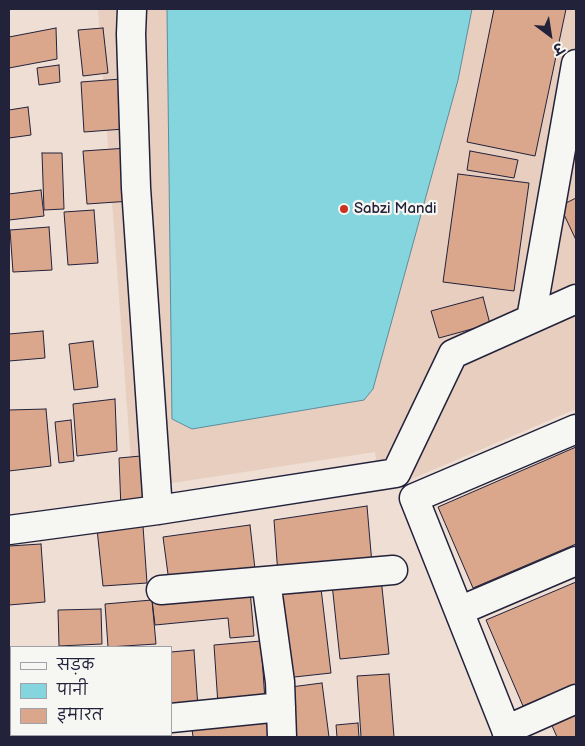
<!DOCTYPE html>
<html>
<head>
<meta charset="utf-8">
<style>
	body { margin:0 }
	#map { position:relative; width:585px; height:746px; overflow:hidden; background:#eeded4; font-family:"Balsamiq Sans","Playpen Sans Deva",sans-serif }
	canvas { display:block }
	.frame { position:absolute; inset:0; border:10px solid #22223b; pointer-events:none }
	.legend { position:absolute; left:10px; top:646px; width:162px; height:90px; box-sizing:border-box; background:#f6f6f2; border:1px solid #a1a1a9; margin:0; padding:6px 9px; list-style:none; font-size:15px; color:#22223b }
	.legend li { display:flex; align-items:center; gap:10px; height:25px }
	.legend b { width:25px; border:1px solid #a1a1a9 }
	.north { position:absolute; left:525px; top:10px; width:50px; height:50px; -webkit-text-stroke:4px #f6f6f2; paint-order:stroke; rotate:149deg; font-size:14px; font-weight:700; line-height:20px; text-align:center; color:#22223b }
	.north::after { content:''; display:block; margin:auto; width:18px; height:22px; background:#22223b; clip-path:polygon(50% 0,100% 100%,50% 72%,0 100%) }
</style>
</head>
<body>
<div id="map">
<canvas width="585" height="746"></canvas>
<div class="frame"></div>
<ul class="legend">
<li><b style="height:6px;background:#f6f6f2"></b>सड़क</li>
<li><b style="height:14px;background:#85d5de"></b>पानी</li>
<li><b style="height:14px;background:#daa78d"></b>इमारत</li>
</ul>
<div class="north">उ</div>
</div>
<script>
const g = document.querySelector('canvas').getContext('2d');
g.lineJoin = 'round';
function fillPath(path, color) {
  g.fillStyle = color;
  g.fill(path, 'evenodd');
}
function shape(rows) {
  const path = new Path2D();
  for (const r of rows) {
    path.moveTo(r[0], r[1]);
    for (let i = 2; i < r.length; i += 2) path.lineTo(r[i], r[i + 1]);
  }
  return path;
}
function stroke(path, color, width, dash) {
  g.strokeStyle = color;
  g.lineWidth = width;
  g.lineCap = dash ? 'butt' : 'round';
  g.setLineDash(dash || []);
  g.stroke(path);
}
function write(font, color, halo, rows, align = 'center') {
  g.font = font + ' "Balsamiq Sans",sans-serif';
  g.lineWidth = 4.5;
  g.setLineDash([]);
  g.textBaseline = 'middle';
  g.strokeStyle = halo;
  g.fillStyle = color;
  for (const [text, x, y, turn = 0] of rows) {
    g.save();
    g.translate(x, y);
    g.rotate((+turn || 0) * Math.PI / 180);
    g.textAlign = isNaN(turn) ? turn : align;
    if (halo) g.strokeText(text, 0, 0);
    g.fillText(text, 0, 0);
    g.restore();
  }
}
const built = shape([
	[98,9,576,9,576,409,381,492,375,452,133,489]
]);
const water = shape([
	[167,9,472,9,458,80,373,389,364,400,192,429,172,419,167,9]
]);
const building = shape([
	[494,9,566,9,535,156,467,142,494,9],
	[56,28,57,59,9,68,9,37,56,28],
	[103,28,108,73,83,76,78,30,103,28],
	[59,65,60,82,39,85,37,68,59,65],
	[121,79,124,129,84,132,81,82,121,79],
	[28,107,31,135,9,138,9,110,28,107],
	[128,148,131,201,87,204,83,151,128,148],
	[470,151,518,160,514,178,467,170,470,151],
	[42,153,62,153,64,209,44,210,42,153],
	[458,174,529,183,514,291,443,282,458,174],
	[41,190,44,216,9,220,9,194,41,190],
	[576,198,576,240,560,206,576,198],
	[94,210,98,263,68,265,64,212,94,210],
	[49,227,52,270,13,272,10,230,49,227],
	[483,297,490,324,439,338,431,311,483,297],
	[43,331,45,358,9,361,9,334,43,331],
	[93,341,98,387,74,390,69,344,93,341],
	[115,399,117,451,77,456,73,404,115,399],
	[46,409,51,466,9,471,9,410,46,409],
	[71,420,74,461,59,463,55,422,71,420],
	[576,447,576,544,473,588,438,507,576,447],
	[141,456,143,508,121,509,119,458,141,456],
	[367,506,372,564,278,575,274,520,367,506],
	[250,525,256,578,170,589,163,537,250,525],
	[143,526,147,583,103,586,97,529,143,526],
	[41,544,45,602,9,605,9,546,41,544],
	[381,578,389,654,340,659,332,584,381,578],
	[320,580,331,673,276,679,266,586,320,580],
	[576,582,576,684,523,706,486,620,576,582],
	[250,590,254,636,230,638,228,618,155,625,152,600,250,590],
	[152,600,156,644,108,647,105,604,152,600],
	[101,609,102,644,59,646,58,610,101,609],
	[261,641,265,701,218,705,214,645,261,641],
	[194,650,198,708,171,710,171,652,194,650],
	[389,674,394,737,361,737,357,676,389,674],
	[322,683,329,737,289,737,283,688,322,683],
	[11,686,11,705,9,706,9,687,11,686],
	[576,707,576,737,557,737,549,719,576,707],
	[272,713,275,737,193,737,191,721,272,713],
	[358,723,359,737,337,737,336,725,358,723]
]);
const minor = shape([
	[132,9,131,34,136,188,158,510],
	[531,319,576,64],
	[9,530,158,510,396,473,453,354,576,299],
	[266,581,280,682,282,737],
	[161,590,393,570],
	[459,611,576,561],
	[171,718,281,707],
	[506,730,576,699],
	[509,737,414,498,576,429]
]);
const markers = [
	[344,209,5,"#c8321e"]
];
const poiNames = [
	["Sabzi Mandi",354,209]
];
fillPath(built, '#e8cebf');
fillPath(water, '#85d5de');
stroke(water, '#5d8d9d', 1);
fillPath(building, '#daa78d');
stroke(building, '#22223b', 1);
stroke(minor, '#22223b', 31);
stroke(minor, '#f6f6f2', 28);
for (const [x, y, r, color] of markers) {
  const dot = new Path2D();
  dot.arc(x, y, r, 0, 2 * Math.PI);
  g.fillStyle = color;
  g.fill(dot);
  stroke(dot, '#f6f6f2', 2);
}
write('15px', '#22223b', '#f6f6f2', poiNames, 'left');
</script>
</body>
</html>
